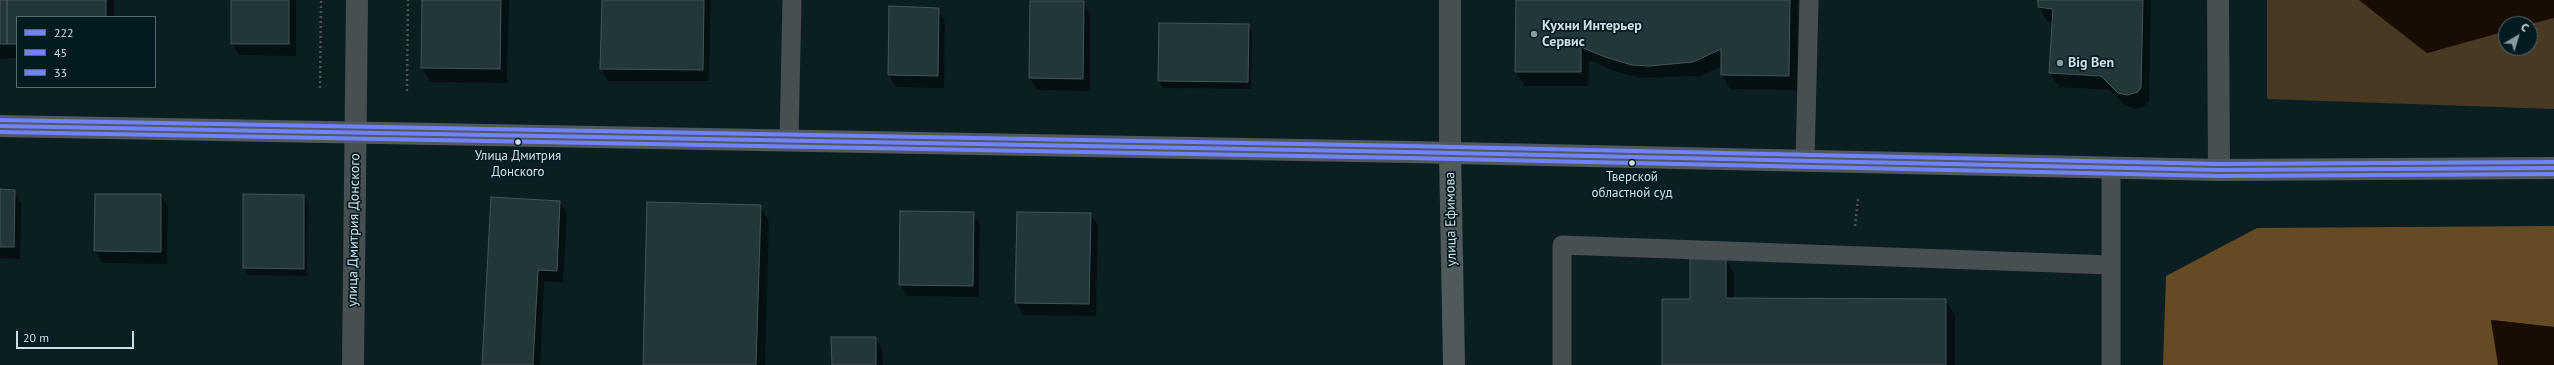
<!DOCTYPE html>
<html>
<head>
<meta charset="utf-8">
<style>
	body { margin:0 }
	#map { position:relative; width:2554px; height:365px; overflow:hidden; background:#0b1f23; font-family:"PT Sans",sans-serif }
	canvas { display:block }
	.legend { position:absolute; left:16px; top:16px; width:140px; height:72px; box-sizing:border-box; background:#021b21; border:1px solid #546a70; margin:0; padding:5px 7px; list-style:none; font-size:12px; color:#cee0e6 }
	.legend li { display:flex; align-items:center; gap:8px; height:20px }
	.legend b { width:20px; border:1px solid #546a70 }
	.north { position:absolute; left:2498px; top:16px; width:40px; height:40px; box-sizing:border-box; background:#021b21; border:1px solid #546a70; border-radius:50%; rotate:38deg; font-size:11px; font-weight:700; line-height:16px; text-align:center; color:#cee0e6 }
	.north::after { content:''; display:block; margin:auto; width:14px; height:18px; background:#8a9ca2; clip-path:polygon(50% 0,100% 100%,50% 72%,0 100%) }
	.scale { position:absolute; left:16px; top:331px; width:118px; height:18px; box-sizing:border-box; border:2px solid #cee0e6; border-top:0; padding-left:5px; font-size:12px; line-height:14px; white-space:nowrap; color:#cee0e6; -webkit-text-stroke:3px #021b21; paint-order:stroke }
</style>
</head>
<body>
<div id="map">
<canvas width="2554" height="365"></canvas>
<ul class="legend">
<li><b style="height:5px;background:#7182ff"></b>222</li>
<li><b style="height:5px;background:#7182ff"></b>45</li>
<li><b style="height:5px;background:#7182ff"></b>33</li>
</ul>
<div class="north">С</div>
<div class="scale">20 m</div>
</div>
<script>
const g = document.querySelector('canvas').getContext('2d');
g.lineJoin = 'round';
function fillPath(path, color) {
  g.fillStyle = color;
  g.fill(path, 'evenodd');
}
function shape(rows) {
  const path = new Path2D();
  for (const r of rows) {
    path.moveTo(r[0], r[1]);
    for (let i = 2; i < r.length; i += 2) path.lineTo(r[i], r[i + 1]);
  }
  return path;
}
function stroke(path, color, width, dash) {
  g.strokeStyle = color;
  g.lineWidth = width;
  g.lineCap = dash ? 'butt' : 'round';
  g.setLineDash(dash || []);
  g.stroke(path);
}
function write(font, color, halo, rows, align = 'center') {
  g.font = font + ' "PT Sans",sans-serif';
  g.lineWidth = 3.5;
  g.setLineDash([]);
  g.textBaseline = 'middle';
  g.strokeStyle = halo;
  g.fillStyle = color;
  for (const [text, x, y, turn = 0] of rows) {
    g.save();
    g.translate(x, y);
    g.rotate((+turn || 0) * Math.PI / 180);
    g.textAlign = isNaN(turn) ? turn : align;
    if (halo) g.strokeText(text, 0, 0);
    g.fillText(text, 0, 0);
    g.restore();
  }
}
const green = shape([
	[2267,0,2359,0,2427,53,2506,31,2506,48,2530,48,2530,24,2554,18,2554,109,2267,99]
]);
const forest = shape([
	[2554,226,2554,327,2491,320,2499,365,2163,365,2166,276,2257,228]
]);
const water = shape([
	[2359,0,2554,0,2554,18,2530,24,2506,24,2506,31,2427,53],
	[2491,320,2554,327,2554,365,2498,365]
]);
const shadow = shape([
	[0,0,114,0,114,17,17,17,17,58,0,59],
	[232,0,296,0,296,56,239,55,232,43],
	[423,0,509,0,507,83,430,82,422,68],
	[603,0,711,0,709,81,608,81,601,69],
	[1517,0,1798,0,1797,90,1730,89,1722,75,1722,66,1701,76,1641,78,1614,71,1589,60,1588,86,1525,86,1516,72],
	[2039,0,2151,0,2149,102,2143,107,2135,109,2123,104,2110,90,2059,87,2050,73,2053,22,2047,21,2039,7],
	[1083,2,1090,14,1090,91,1037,90,1030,78],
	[890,7,938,9,945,21,944,88,896,87,889,75],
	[1248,25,1252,32,1251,89,1163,88,1159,81],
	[0,190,14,191,21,203,20,259,0,258],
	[161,195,168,207,167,264,102,263,95,251],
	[304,196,308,203,307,276,248,275,244,268],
	[560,202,567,214,563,283,544,281,540,365,483,365],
	[760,206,769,221,765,365,644,365],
	[973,213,980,225,979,297,907,296,900,284],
	[1091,214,1098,226,1096,316,1023,315,1016,303],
	[1726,259,1734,274,1734,299,1946,300,1955,315,1955,365,1663,365,1691,300],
	[875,338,882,349,883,365,833,365]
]);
const building = shape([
	[0,0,7,0,7,44,0,44,0,0],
	[7,0,106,0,106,17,17,17,17,44,7,44,7,0],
	[231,0,289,0,289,44,231,44,231,0],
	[422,0,501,0,500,69,421,68,422,0],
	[602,0,704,0,703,70,600,69,602,0],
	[1516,0,1790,0,1789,76,1721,75,1721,49,1693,62,1649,66,1632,65,1605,57,1581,47,1581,72,1515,72,1516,0],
	[2038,0,2143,0,2141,87,2138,92,2127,95,2118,93,2101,76,2049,73,2053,9,2038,7,2038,0],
	[1030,1,1084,1,1083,79,1029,78,1030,1],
	[889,6,939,8,938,76,888,75,889,6],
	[1159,23,1249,24,1248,82,1158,81,1159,23],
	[0,189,15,190,14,247,0,247,0,189],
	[95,194,161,194,161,252,94,251,95,194],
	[243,194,304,195,304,269,243,268,243,194],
	[491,197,560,201,557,271,538,270,533,365,482,365,491,197],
	[647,202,761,205,756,365,643,365,647,202],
	[900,211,974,212,973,286,899,285,900,211],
	[1017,212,1091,213,1089,304,1015,303,1017,212],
	[1690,257,1726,258,1726,298,1946,299,1946,365,1662,365,1662,299,1690,299,1690,257],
	[831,337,876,337,876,365,832,365,831,337]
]);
const path = shape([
	[320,88,321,0],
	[407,91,408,0],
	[1855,226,1858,199]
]);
const lane = shape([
	[789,140,792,0],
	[1805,161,1809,0],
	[1562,365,1562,245,2110,265],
	[2111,365,2111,167]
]);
const street = shape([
	[1450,0,1450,153],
	[2218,0,2219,170],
	[353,365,357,0]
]);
const secondary = shape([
	[0,126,1409,152,2219,170,2554,168],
	[1450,153,1454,365]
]);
const bus1 = shape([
	[0,126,1409,152,2219,170,2554,168]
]);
const bus2 = shape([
	[0,132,1409,158,2219,176,2554,174]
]);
const bus3 = shape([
	[0,120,1409,146,2219,164,2554,162]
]);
const markers = [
	[1534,34,4,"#8a9ca2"],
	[2060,63,4,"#8a9ca2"],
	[518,142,3.5,"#cee0e6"],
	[1632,163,3.5,"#cee0e6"]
];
const busNames = [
	["Улица Дмитрия",518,156],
	["Донского",518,172],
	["Тверской",1632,177],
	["областной суд",1632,193]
];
const poiNames = [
	["Кухни Интерьер",1542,26],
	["Сервис",1542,42],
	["Big Ben",2068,63]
];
const streetNames = [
	["улица Ефимова",1451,219,-91],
	["улица Дмитрия Донского",354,230,-89]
];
fillPath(green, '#473922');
fillPath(forest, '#644b23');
fillPath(water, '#190d03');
fillPath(shadow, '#0007');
fillPath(building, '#23373b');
stroke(building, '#455558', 1);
stroke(path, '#4c5558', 2.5, [2, 3]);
stroke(lane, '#474f50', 19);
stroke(street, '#474f50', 22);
stroke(secondary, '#50595b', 22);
stroke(bus1, '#7182ff', 4);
stroke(bus2, '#7182ff', 4);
stroke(bus3, '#7182ff', 4);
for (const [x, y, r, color] of markers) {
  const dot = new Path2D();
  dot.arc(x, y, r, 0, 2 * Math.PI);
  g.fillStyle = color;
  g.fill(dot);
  stroke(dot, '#021b21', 1.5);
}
write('13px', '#cee0e6', '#021b21', busNames);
write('bold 14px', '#cee0e6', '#021b21', poiNames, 'left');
write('14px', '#cee0e6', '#021b21', streetNames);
</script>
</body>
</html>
